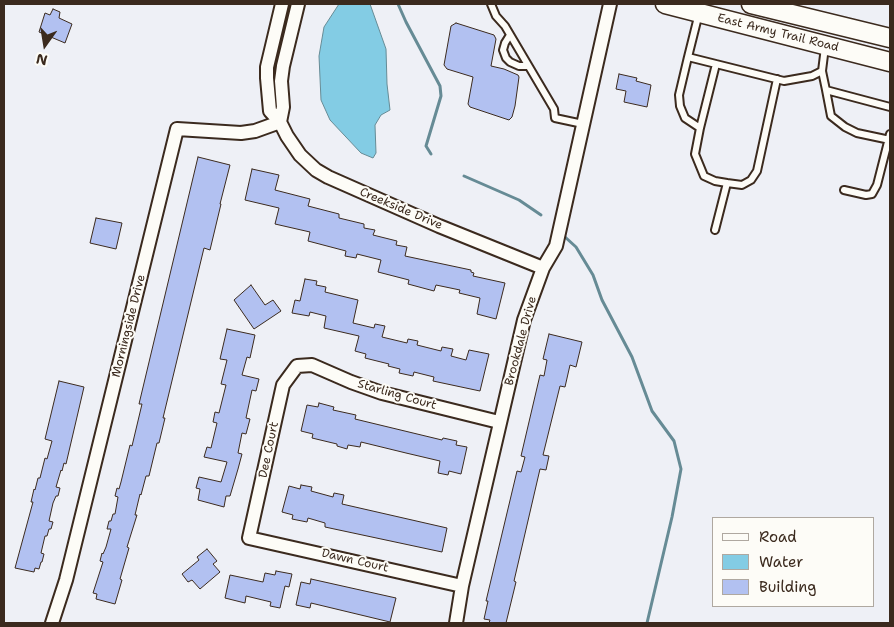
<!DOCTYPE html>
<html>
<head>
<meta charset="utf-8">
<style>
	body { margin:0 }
	#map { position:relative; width:894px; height:627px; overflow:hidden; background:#eef0f6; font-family:"Shantell Sans",sans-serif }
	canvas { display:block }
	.frame { position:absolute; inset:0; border:5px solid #3b2a1e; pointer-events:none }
	.legend { position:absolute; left:712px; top:517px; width:162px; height:90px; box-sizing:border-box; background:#fdfcf7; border:1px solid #afa8a0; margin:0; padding:6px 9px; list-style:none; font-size:15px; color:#3b2a1e }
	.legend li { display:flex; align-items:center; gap:10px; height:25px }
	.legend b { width:25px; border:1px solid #afa8a0 }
	.north { position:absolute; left:20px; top:20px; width:50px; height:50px; -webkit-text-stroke:4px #fdfcf7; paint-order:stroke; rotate:193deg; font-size:14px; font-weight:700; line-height:20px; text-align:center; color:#3b2a1e }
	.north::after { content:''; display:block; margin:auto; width:18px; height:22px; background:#3b2a1e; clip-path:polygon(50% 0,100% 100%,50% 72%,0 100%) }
</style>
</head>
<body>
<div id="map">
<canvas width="894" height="627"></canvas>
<div class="frame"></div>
<ul class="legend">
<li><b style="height:6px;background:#fdfcf7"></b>Road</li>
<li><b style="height:14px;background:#83cce4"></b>Water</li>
<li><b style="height:14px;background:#b2c1f1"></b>Building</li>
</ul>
<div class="north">N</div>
</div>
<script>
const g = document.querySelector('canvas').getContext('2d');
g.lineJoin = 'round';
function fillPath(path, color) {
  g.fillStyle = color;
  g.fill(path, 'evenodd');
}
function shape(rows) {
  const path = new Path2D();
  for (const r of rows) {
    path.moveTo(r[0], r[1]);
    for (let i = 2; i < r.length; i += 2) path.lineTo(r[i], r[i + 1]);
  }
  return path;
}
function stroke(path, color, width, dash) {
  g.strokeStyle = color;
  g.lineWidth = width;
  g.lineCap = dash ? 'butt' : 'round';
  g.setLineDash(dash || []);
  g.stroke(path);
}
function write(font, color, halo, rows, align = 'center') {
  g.font = font + ' "Shantell Sans",sans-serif';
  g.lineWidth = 4;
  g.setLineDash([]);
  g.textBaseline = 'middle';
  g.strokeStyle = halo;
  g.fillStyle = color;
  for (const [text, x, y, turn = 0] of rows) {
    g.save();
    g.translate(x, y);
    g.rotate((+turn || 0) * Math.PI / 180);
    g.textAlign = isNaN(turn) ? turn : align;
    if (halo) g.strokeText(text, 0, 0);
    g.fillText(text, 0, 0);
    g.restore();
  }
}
const water = shape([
	[339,4,370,4,386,49,387,84,390,110,381,115,375,125,376,153,373,158,361,153,330,120,321,100,319,56,324,27,339,4]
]);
const stream = shape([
	[398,4,406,22,440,86,441,96,426,146,431,154],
	[464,176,519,200,541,215],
	[565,237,576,247,593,275,602,300,632,357,652,411,674,441,681,469,672,517,647,623]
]);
const building = shape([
	[53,9,60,12,59,18,72,24,65,43,39,32,45,13,50,15,53,9],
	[456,23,494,35,496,39,491,66,504,69,518,75,519,77,515,106,512,117,509,120,470,107,468,104,473,77,447,69,444,65,451,26,456,23],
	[619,74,637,78,636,81,651,85,647,107,624,102,626,91,616,89,619,74],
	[198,157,230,165,220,204,221,204,210,250,204,248,163,418,165,418,159,443,157,443,149,476,146,476,141,495,140,494,135,515,137,515,127,547,129,548,120,579,122,580,115,604,96,599,97,594,93,593,103,562,100,561,102,553,103,554,106,547,111,529,107,529,109,521,111,521,113,514,115,514,118,497,115,496,117,488,119,489,121,482,130,445,132,446,142,404,139,404,198,157],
	[252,169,279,175,275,190,310,199,308,206,339,214,339,218,364,224,364,228,375,230,373,235,397,241,396,245,407,247,405,256,471,270,471,272,474,273,473,276,505,283,496,319,477,314,480,298,459,293,460,290,436,285,434,291,408,284,409,280,378,272,381,260,357,254,356,258,345,256,346,251,308,241,310,232,275,224,279,208,245,200,252,169],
	[96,218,122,223,116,249,90,243,96,218],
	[305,279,317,281,316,285,326,287,325,292,358,300,353,323,374,328,375,324,385,326,382,337,407,343,408,339,418,341,417,345,441,351,442,347,453,349,451,356,466,360,469,350,489,354,480,391,433,381,434,377,414,372,413,376,399,373,400,369,388,366,389,364,365,358,366,354,355,351,359,336,324,328,326,316,310,312,309,316,292,313,295,300,300,301,305,279],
	[251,285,265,305,273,300,281,311,254,329,234,300,251,285],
	[227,329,255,335,250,358,247,357,242,375,259,379,256,391,252,390,246,418,250,419,246,434,242,433,238,453,242,454,238,469,230,496,226,496,224,507,198,500,200,489,196,488,199,477,221,482,227,462,204,457,207,447,211,448,217,423,213,422,215,412,219,413,226,385,221,384,227,360,220,359,227,329],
	[549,334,582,342,576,367,570,365,565,387,560,386,543,455,549,456,546,470,540,469,514,581,516,582,506,623,489,623,490,620,484,619,488,601,486,601,517,471,521,472,525,457,521,456,540,375,544,376,547,360,543,359,549,334],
	[59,381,84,387,66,464,64,463,62,471,61,470,56,487,60,488,58,496,56,496,53,503,49,521,53,522,51,529,49,529,47,536,45,536,41,553,44,554,42,562,41,562,39,569,35,568,34,572,15,568,33,502,31,502,34,489,35,490,38,478,40,478,45,458,47,459,52,441,45,439,59,381],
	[319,403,334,407,333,410,356,415,355,419,442,440,443,438,457,441,456,445,467,447,461,474,449,471,448,475,438,473,440,461,406,453,361,442,360,447,348,445,347,449,337,446,337,444,312,438,313,434,301,431,307,405,318,407,319,403],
	[301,485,312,487,311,491,333,497,334,493,344,495,342,504,447,528,442,552,339,530,325,527,325,523,308,518,307,522,292,519,293,515,282,512,289,486,300,489,301,485],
	[207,549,217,561,213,564,220,572,200,589,192,580,188,582,182,574,199,560,197,557,207,549],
	[276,571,292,574,289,587,285,586,280,608,270,606,271,602,246,596,245,603,225,598,230,575,263,582,265,573,275,575,276,571],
	[311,579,396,598,390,622,311,603,310,608,296,605,301,582,310,584,311,579]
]);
const lane = shape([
	[491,4,496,16,505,26,554,109,555,118,583,124],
	[699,13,688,57,784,81,812,76,822,71],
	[510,35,505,43,503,50,506,58,510,62,519,66,528,66],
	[825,47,822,71,826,90,890,107],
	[688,57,679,95,680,106,685,118,700,128],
	[826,90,831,116,845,127,857,133,890,140],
	[727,183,742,185,751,180,757,171,777,79],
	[844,190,866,195,872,194,877,185,890,134],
	[715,230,727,183,715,181,704,176,695,154,700,128,716,64]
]);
const street = shape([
	[282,4,267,67,267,78,270,111,280,122,283,107,281,81,283,66,298,4],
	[462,586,249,538,283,385,297,366,312,365,351,382,382,393,499,422],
	[52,623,66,580,177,129,241,133,255,131,280,122,287,136,300,155,316,170,328,177,439,226,543,268],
	[456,623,462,586,524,320,543,268,556,246,610,4]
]);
const secondary = shape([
	[665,4,890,62],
	[751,4,890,38]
]);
const streetNames = [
	["East Army Trail Road",778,33,14],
	["Creekside Drive",401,209,23],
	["Morningside Drive",129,326,-76],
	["Brookdale Drive",521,341,-75],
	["Starling Court",397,395,16],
	["Dee Court",269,450,-78],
	["Dawn Court",355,561,13]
];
fillPath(water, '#83cce4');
stroke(water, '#668b95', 1);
stroke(stream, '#668b95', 3);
fillPath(building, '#b2c1f1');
stroke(building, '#3b2a1e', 1);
stroke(lane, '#3b2a1e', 10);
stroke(street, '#3b2a1e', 16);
stroke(secondary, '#3b2a1e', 21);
stroke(lane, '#fdfcf7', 6);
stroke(street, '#fdfcf7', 12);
stroke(secondary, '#fdfcf7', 18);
write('12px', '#3b2a1e', '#fdfcf7', streetNames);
</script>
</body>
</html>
